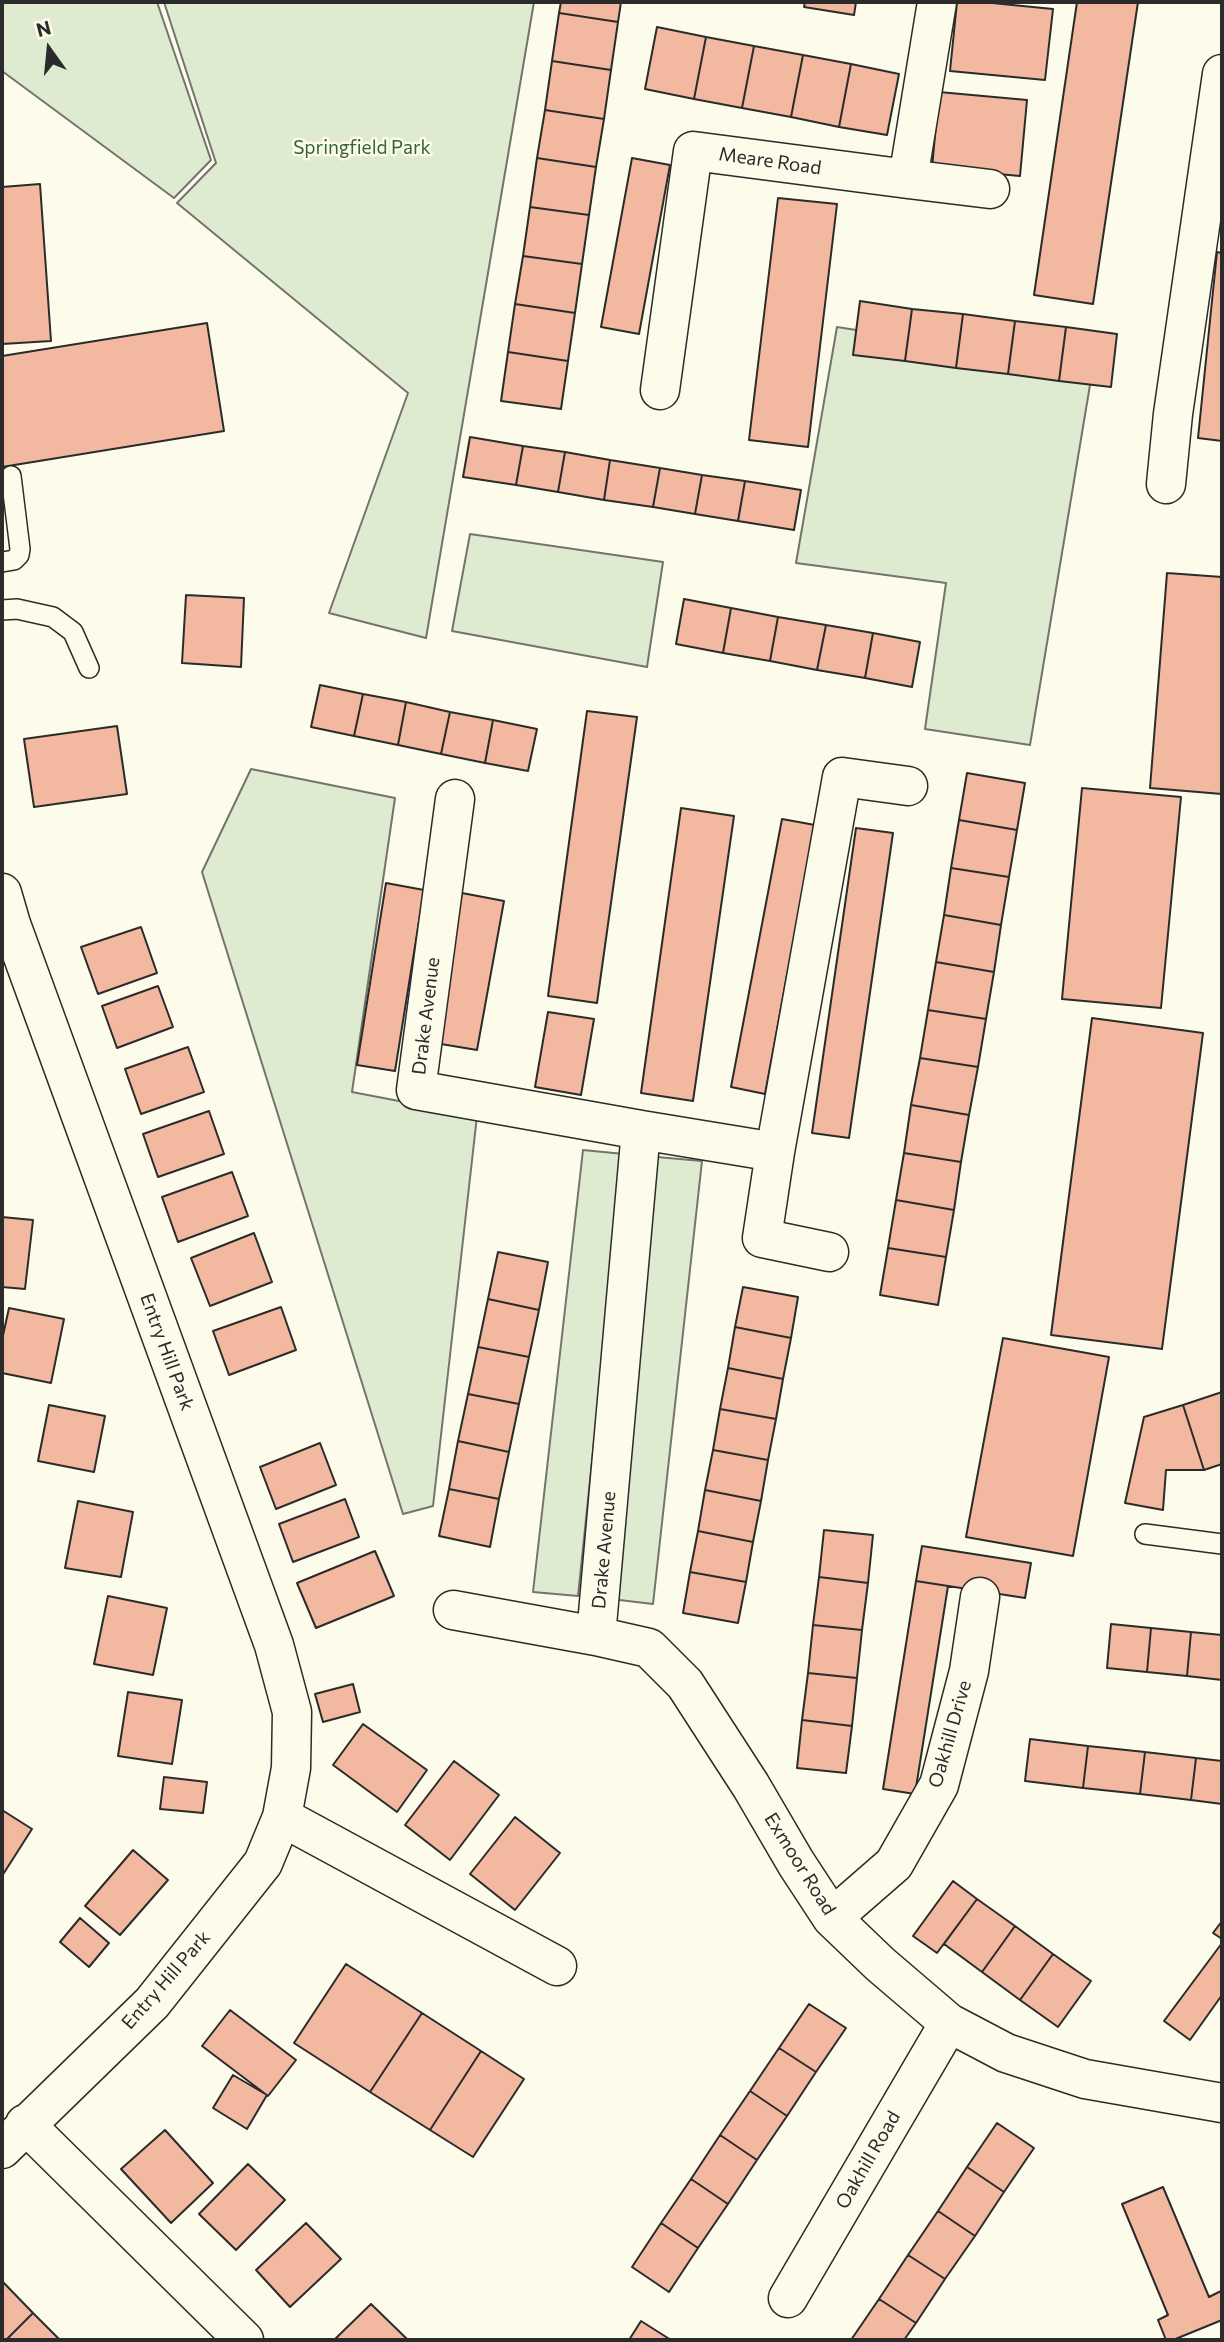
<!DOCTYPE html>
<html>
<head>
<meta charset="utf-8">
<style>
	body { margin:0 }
	#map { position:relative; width:1224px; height:2342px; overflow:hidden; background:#fdfbea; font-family:Commissioner,sans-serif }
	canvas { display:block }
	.frame { position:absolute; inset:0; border:4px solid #2b2b2b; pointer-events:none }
	.north { position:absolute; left:14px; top:14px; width:70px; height:70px; -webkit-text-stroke:5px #fdfbea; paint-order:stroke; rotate:345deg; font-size:19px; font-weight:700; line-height:28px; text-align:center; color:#2b2b2b }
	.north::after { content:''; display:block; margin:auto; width:24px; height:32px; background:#2b2b2b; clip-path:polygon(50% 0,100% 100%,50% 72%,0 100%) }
</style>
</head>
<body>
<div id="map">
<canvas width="1224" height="2342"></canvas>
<div class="frame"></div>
<div class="north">N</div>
</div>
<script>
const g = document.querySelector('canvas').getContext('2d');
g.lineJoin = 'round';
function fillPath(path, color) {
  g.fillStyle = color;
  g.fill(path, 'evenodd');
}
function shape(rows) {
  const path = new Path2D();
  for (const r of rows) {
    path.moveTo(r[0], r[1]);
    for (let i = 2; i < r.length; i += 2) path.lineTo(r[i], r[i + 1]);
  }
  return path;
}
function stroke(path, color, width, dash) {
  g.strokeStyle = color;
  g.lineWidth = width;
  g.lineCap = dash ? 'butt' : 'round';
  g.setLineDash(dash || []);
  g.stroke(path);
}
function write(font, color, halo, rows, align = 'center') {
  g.font = font + ' Commissioner,sans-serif';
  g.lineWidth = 5;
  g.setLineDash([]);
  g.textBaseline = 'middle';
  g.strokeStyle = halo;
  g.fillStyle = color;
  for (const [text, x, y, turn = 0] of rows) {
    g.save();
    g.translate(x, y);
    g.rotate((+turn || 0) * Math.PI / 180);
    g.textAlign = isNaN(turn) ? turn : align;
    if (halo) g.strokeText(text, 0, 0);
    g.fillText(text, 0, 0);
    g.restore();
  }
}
const green = shape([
	[2,2,157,2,211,160,174,198,2,71,2,2],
	[164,2,534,2,426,638,329,613,408,393,177,203,216,163,164,2],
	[837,327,1093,367,1030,745,925,729,946,583,796,563,837,327],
	[470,534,663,562,647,667,452,631,470,534],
	[251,769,395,798,352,1092,477,1116,433,1506,403,1514,202,872,251,769],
	[583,1150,624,1154,578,1596,533,1592,583,1150],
	[657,1157,702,1161,653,1604,611,1599,657,1157]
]);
const building = shape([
	[561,2,621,2,618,22,559,13,561,2],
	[805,2,856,2,854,15,804,7,805,2],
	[957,2,982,2,1053,9,1045,80,950,71,957,2],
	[1077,2,1138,2,1093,304,1034,295,1077,2],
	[559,13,618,22,611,70,552,61,559,13],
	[657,27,706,37,694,99,645,89,657,27],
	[706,37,754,46,742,108,694,99,706,37],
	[754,46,803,55,791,117,742,108,754,46],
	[803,55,851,64,839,127,791,117,803,55],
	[552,61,611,70,604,119,545,110,552,61],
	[851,64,899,74,887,135,839,127,851,64],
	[939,92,1027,100,1020,176,932,168,939,92],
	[545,110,604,119,596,167,537,158,545,110],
	[537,158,596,167,589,215,530,207,537,158],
	[632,158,670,165,639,334,601,327,632,158],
	[40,184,51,341,2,344,2,187,40,184],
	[778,198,837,204,808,447,749,440,778,198],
	[530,207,589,215,582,264,523,256,530,207],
	[1217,252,1222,253,1222,441,1198,438,1217,252],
	[523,256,582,264,575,313,515,304,523,256],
	[860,301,912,309,905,361,853,355,860,301],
	[515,304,575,313,568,361,508,352,515,304],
	[912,309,963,314,956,368,905,361,912,309],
	[963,314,1015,321,1008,374,956,368,963,314],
	[1015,321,1066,327,1059,381,1008,374,1015,321],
	[207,323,224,431,2,467,2,356,207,323],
	[1066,327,1117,334,1111,387,1059,381,1066,327],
	[508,352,568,361,561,409,501,401,508,352],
	[470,437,523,446,516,485,463,477,470,437],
	[523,446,565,452,558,492,516,485,523,446],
	[565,452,610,460,604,500,558,492,565,452],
	[610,460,660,468,653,507,604,500,610,460],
	[660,468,702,475,695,514,653,507,660,468],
	[702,475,745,481,738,521,695,514,702,475],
	[745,481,801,490,794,530,738,521,745,481],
	[1167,573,1222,577,1222,794,1150,788,1167,573],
	[186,595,244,598,241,667,182,663,186,595],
	[684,599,731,608,723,653,676,644,684,599],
	[731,608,778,617,770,661,723,653,731,608],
	[778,617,826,625,817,670,770,661,778,617],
	[826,625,873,633,865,678,817,670,826,625],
	[873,633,920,642,912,687,865,678,873,633],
	[320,685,363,694,354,736,311,727,320,685],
	[363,694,406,702,398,745,354,736,363,694],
	[406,702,450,712,441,754,398,745,406,702],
	[587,711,637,717,597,1003,548,996,587,711],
	[450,712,493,720,485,763,441,754,450,712],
	[493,720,537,729,528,771,485,763,493,720],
	[117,726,127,794,34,807,24,739,117,726],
	[967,773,1025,783,1017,830,959,820,967,773],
	[1082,788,1181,797,1161,1008,1062,999,1082,788],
	[681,808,734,816,693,1101,641,1093,681,808],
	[782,819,815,825,765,1094,731,1087,782,819],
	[959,820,1017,830,1009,877,951,868,959,820],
	[856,828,893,833,849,1138,812,1133,856,828],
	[951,868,1009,877,1001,925,944,915,951,868],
	[386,883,424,890,395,1071,357,1065,386,883],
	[462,893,504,901,477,1050,435,1043,462,893],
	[944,915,1001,925,994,972,936,962,944,915],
	[141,927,157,973,98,994,81,947,141,927],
	[936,962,994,972,986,1019,928,1010,936,962],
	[158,986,173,1027,117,1048,102,1006,158,986],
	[928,1010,986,1019,978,1067,920,1058,928,1010],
	[548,1012,594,1019,581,1095,535,1087,548,1012],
	[1092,1018,1203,1033,1162,1349,1051,1335,1092,1018],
	[188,1047,204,1092,141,1114,125,1069,188,1047],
	[920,1058,978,1067,969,1115,911,1105,920,1058],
	[911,1105,969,1115,961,1162,904,1153,911,1105],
	[209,1111,224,1154,158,1177,143,1134,209,1111],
	[904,1153,961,1162,954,1210,896,1200,904,1153],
	[232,1172,248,1216,178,1242,162,1197,232,1172],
	[896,1200,954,1210,946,1257,888,1248,896,1200],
	[2,1217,33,1220,25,1289,2,1287,2,1217],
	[254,1233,272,1282,210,1306,191,1258,254,1233],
	[888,1248,946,1257,938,1305,880,1295,888,1248],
	[498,1252,548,1262,539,1310,488,1299,498,1252],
	[743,1287,798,1297,791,1338,735,1327,743,1287],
	[488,1299,539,1310,529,1357,478,1347,488,1299],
	[281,1307,296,1350,229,1375,213,1331,281,1307],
	[9,1308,64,1319,51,1383,2,1373,2,1340,9,1308],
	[735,1327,791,1338,783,1379,728,1368,735,1327],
	[1003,1338,1109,1357,1073,1556,966,1537,1003,1338],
	[478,1347,529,1357,519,1404,468,1394,478,1347],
	[728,1368,783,1379,776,1419,720,1409,728,1368],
	[1222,1392,1222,1464,1204,1470,1183,1405,1222,1392],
	[468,1394,519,1404,509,1452,458,1441,468,1394],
	[49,1405,105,1416,94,1472,38,1461,49,1405],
	[1183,1405,1204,1470,1166,1470,1163,1510,1125,1503,1144,1417,1183,1405],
	[720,1409,776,1419,768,1460,713,1450,720,1409],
	[458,1441,509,1452,499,1499,449,1489,458,1441],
	[320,1443,336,1485,276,1509,260,1467,320,1443],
	[713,1450,768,1460,761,1501,705,1490,713,1450],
	[449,1489,499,1499,490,1547,439,1536,449,1489],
	[705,1490,761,1501,753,1542,698,1531,705,1490],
	[345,1499,359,1537,293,1562,279,1524,345,1499],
	[78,1501,133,1512,121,1577,65,1568,78,1501],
	[824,1530,873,1535,868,1583,819,1577,824,1530],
	[698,1531,753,1542,746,1582,690,1572,698,1531],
	[922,1546,1031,1563,1025,1598,916,1581,922,1546],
	[375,1551,394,1596,316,1628,297,1583,375,1551],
	[690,1572,746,1582,738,1623,683,1613,690,1572],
	[819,1577,868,1583,862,1630,813,1625,819,1577],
	[916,1581,948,1586,915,1794,883,1789,916,1581],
	[108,1596,167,1608,153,1675,94,1664,108,1596],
	[1111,1624,1151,1628,1147,1672,1107,1668,1111,1624],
	[813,1625,862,1630,857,1678,808,1673,813,1625],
	[1151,1628,1191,1632,1187,1676,1147,1672,1151,1628],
	[1191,1632,1222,1635,1222,1680,1187,1676,1191,1632],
	[808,1673,857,1678,852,1726,802,1720,808,1673],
	[353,1684,360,1712,323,1722,315,1694,353,1684],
	[128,1692,182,1700,172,1764,118,1756,128,1692],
	[802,1720,852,1726,846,1773,797,1768,802,1720],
	[363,1724,427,1770,397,1812,333,1765,363,1724],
	[1030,1739,1088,1746,1083,1788,1025,1781,1030,1739],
	[1088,1746,1145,1752,1140,1794,1083,1788,1088,1746],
	[1145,1752,1196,1758,1191,1800,1140,1794,1145,1752],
	[1196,1758,1222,1761,1222,1804,1191,1800,1196,1758],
	[454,1761,499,1795,450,1860,405,1825,454,1761],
	[164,1777,207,1782,203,1813,160,1809,164,1777],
	[2,1810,32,1829,2,1876,2,1810],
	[515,1817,560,1853,515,1910,470,1874,515,1817],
	[133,1850,168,1880,120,1935,85,1906,133,1850],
	[953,1881,977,1899,937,1953,913,1936,953,1881],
	[977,1899,1015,1926,982,1972,944,1944,977,1899],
	[80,1918,109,1943,89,1967,60,1942,80,1918],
	[1222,1921,1222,1939,1213,1933,1222,1921],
	[1015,1926,1053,1954,1020,2000,982,1972,1015,1926],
	[1222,1943,1222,1995,1190,2040,1164,2021,1222,1943],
	[1053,1954,1091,1981,1058,2027,1020,2000,1053,1954],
	[346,1964,422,2013,370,2092,294,2043,346,1964],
	[809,2004,846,2028,816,2072,779,2048,809,2004],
	[230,2010,296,2060,268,2096,202,2046,230,2010],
	[422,2013,481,2051,430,2130,370,2092,422,2013],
	[779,2048,816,2072,787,2116,750,2091,779,2048],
	[481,2051,524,2079,473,2157,430,2130,481,2051],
	[233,2075,267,2095,247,2129,213,2108,233,2075],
	[750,2091,787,2116,757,2160,720,2135,750,2091],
	[997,2123,1034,2148,1004,2192,967,2167,997,2123],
	[165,2130,213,2183,171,2223,121,2169,165,2130],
	[720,2135,757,2160,728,2204,691,2179,720,2135],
	[248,2164,285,2200,236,2250,199,2214,248,2164],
	[967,2167,1004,2192,975,2236,938,2211,967,2167],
	[691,2179,728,2204,698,2248,661,2223,691,2179],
	[1163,2187,1209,2297,1221,2291,1222,2293,1222,2320,1173,2340,1166,2340,1158,2320,1168,2315,1122,2204,1163,2187],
	[938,2211,975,2236,945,2279,908,2255,938,2211],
	[306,2223,341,2259,290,2307,256,2270,306,2223],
	[661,2223,698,2248,669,2292,632,2267,661,2223],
	[908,2255,945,2279,916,2323,879,2299,908,2255],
	[2,2281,33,2313,6,2340,2,2340,2,2281],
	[879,2299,916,2323,904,2340,851,2340,879,2299],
	[371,2304,408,2340,334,2340,371,2304],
	[33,2313,60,2340,6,2340,33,2313],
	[641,2321,671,2340,629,2340,641,2321]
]);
const service = shape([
	[2,562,14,560,19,555,20,549,11,476],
	[2,610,17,609,53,617,73,632,89,668],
	[1145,1534,1222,1544]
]);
const minor = shape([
	[908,179,990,189],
	[660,390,693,151,908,179,937,2],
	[1166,484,1173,414,1222,74],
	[455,799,416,1090,641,1130,596,1636],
	[2,893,11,924,274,1645,292,1712,291,1768,282,1817,263,1863,152,2003,2,2149],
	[641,1130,775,1152,842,777,908,786],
	[775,1152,762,1238,829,1252],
	[453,1610,596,1636,649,1648,685,1684,751,1786,796,1863,832,1918,880,1964,949,2023,1006,2053,1085,2079,1222,2103],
	[282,1817,557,1966],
	[832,1918,894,1864,939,1785,969,1671,980,1597],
	[25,2124,244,2340],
	[788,2298,949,2023]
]);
const parkNames = [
	["Springfield Park",362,148]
];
const streetNames = [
	["Meare Road",770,161,8],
	["Drake Avenue",426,1016,-83],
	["Entry Hill Park",167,1352,70],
	["Drake Avenue",604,1550,-85],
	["Oakhill Drive",950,1734,-74],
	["Exmoor Road",800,1864,58],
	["Entry Hill Park",166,1980,-49],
	["Oakhill Road",868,2160,-60]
];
fillPath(green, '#deebd1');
stroke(green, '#74746e', 2);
fillPath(building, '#f2b8a0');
stroke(building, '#2b2b2b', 2);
stroke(service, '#2b2b2b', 22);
stroke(minor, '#2b2b2b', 41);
stroke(service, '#fdfbea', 19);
stroke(minor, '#fdfbea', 38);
write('19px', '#34623c', '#fdfbea', parkNames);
write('19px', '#2b2b2b', '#fdfbea', streetNames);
</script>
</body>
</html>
